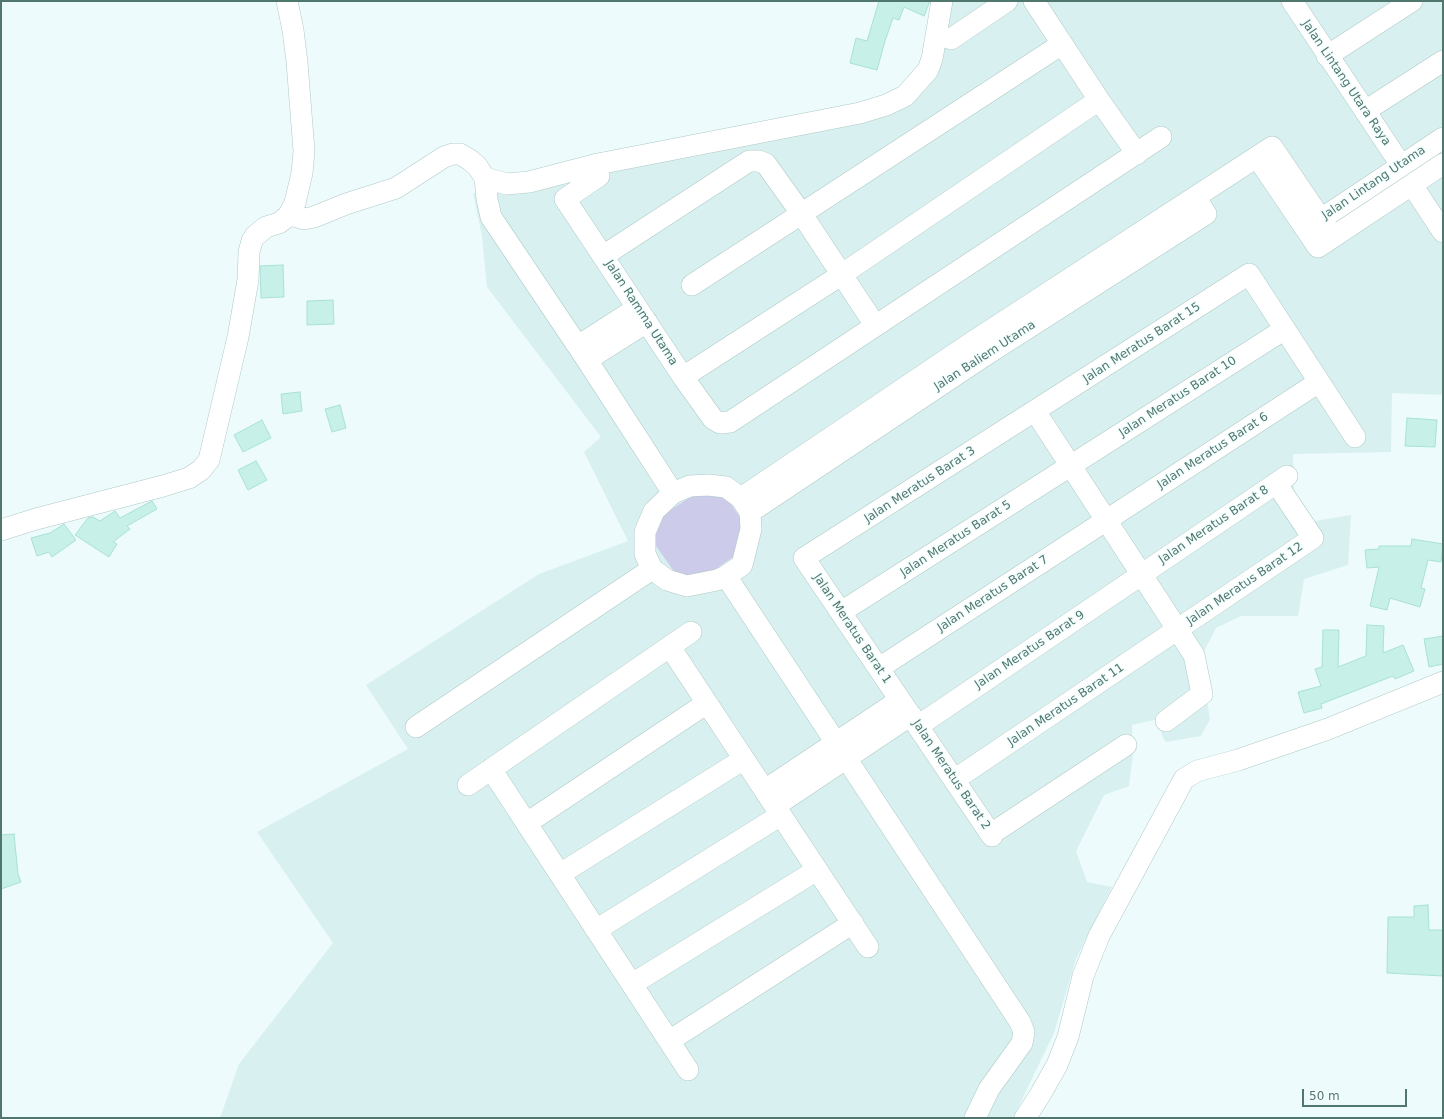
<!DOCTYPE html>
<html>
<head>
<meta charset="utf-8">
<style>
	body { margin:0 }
	#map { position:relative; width:1444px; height:1119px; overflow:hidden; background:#edfbfc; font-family:"DejaVu Sans",sans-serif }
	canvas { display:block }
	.frame { position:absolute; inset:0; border:2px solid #50776e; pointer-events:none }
	.scale { position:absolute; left:1302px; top:1089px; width:105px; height:18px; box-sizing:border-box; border:2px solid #50776e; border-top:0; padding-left:5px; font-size:12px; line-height:14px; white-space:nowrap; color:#50776e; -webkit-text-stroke:3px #f4fefe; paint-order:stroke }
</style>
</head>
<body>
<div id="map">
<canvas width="1444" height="1119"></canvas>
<div class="frame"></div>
<div class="scale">50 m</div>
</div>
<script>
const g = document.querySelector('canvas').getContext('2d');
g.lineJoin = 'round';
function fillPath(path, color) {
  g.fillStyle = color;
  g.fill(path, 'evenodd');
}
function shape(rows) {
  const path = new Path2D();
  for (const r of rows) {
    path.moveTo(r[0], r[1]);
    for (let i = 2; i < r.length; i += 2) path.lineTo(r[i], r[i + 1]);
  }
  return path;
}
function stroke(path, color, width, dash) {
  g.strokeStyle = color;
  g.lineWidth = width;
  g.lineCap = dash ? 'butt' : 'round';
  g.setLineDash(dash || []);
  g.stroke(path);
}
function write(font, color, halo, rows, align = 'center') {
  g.font = font + ' "DejaVu Sans",sans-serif';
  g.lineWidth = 3;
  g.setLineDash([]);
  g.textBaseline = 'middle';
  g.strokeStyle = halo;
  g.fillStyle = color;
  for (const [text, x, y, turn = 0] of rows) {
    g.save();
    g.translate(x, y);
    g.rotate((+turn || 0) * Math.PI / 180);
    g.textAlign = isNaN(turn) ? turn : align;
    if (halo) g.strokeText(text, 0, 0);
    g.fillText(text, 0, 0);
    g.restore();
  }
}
const residential = shape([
	[947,1,1443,1,1443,395,1392,393,1391,452,1293,454,1294,491,1309,522,1351,515,1348,565,1304,579,1298,616,1241,616,1216,628,1200,659,1210,719,1201,736,1166,742,1162,736,1159,719,1132,725,1133,753,1129,786,1104,795,1076,851,1087,882,1112,887,1076,959,1054,1033,1013,1118,220,1118,239,1064,333,943,257,832,408,749,366,685,539,574,628,541,584,452,601,437,487,287,482,236,473,193,523,191,898,111,916,99]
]);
const green = shape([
	[698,492,727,498,745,525,740,552,703,578,676,574,653,542,663,515]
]);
const building = shape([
	[879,1,930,1,924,16,904,7,899,20,893,18,885,41,877,70,850,63,856,38,867,41,879,1],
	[283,265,284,297,261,298,260,266,283,265],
	[333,300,334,324,307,325,307,301,333,300],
	[300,392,302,411,283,414,281,394,300,392],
	[340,405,346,428,332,432,325,409,340,405],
	[1407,418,1437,420,1435,447,1405,446,1407,418],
	[262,420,271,438,243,452,234,435,262,420],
	[256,461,267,480,248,490,238,470,256,461],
	[152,501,157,509,127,526,130,529,113,542,117,544,109,557,75,535,88,518,93,517,100,521,115,511,120,518,152,501],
	[64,524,76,540,52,557,49,552,37,556,31,538,50,533,64,524],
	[1412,539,1443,544,1441,562,1428,560,1421,588,1425,589,1420,607,1390,598,1387,610,1370,606,1379,567,1367,568,1365,550,1379,549,1379,546,1411,546,1412,539],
	[1367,625,1384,626,1383,653,1403,645,1414,671,1395,679,1393,676,1321,704,1322,708,1304,713,1298,692,1321,686,1315,669,1322,667,1323,630,1339,630,1338,667,1366,656,1367,625],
	[1443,636,1443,664,1429,667,1424,639,1443,636],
	[14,834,18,874,21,882,1,889,1,835,14,834],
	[1428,905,1429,930,1443,930,1443,976,1387,973,1388,917,1414,917,1414,906,1428,905]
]);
const minor = shape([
	[1034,1,1099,100,1137,154],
	[1292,1,1401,165],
	[951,39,1007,1],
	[1327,56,1412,1],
	[1365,111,1443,61],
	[1257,157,1318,247,1443,164],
	[599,176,565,199,683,377,713,419,720,423,730,422,1161,137],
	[485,178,507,184,529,182,598,164,860,113,886,105,905,96,928,70,932,59,942,1],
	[1412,185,1443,232],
	[290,212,294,216,304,219,314,217,346,204,396,188,444,157,453,154,460,154,470,160,477,166,485,178,487,199,491,217,587,360,673,493],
	[1309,227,1443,138],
	[603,256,749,161,759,161,766,164,801,213,875,325],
	[692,285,1062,44],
	[578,346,637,308],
	[587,360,647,322],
	[683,377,841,275,1099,100],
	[1035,411,1194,655,1202,694,1166,721],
	[708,485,726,487,741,498,750,512,751,529,742,565,726,576,717,580,687,586,667,580,652,569,645,554,645,532,654,511,673,493,690,486,708,485],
	[741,498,971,343,1272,147,1333,237],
	[750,512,981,358,1206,214,1195,197],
	[1,530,36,519,163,486,189,478,201,470,209,460,238,337,248,280,249,252,252,241,255,236,266,227,279,223,288,216,295,203,302,173,304,151,297,62,293,30,287,1],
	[726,576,1020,1022,1024,1032,1022,1043,989,1089,975,1118],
	[841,612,1285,329],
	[670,647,868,947],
	[879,668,1319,382],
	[918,726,1287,476],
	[416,727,652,569],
	[491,769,688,1070],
	[954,780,1313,538,1276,483],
	[468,785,691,632],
	[765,790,900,700],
	[775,806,911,715],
	[527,823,707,703],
	[991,834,1126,745],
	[992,836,804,558,1249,274,1355,437],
	[560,874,744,759],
	[596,930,781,815],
	[632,984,817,870],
	[669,1041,853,923],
	[1025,1118,1040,1095,1057,1065,1068,1037,1083,976,1099,936,1184,779,1197,771,1238,760,1328,729,1443,682]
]);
const streetNames = [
	["Jalan Lintang Utara Raya",1346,83,56],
	["Jalan Lintang Utama",1374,183,-34],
	["Jalan Ramma Utama",641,313,57],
	["Jalan Meratus Barat 15",1142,343,-33],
	["Jalan Baliem Utama",985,356,-33],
	["Jalan Meratus Barat 10",1178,397,-33],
	["Jalan Meratus Barat 6",1213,451,-33],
	["Jalan Meratus Barat 3",920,485,-33],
	["Jalan Meratus Barat 8",1214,525,-34],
	["Jalan Meratus Barat 5",956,539,-33],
	["Jalan Meratus Barat 12",1245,584,-34],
	["Jalan Meratus Barat 7",993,594,-33],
	["Jalan Meratus Barat 1",852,629,56],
	["Jalan Meratus Barat 9",1030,650,-34],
	["Jalan Meratus Barat 11",1066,705,-34],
	["Jalan Meratus Barat 2",951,775,56]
];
fillPath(residential, '#d9f0f0');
fillPath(green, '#cccbe9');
fillPath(building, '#c6f0e8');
stroke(building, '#a8e1d6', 1);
stroke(minor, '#adcac6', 22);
stroke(minor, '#fff', 21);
write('12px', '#50776e', '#f4fefe', streetNames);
</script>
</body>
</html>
